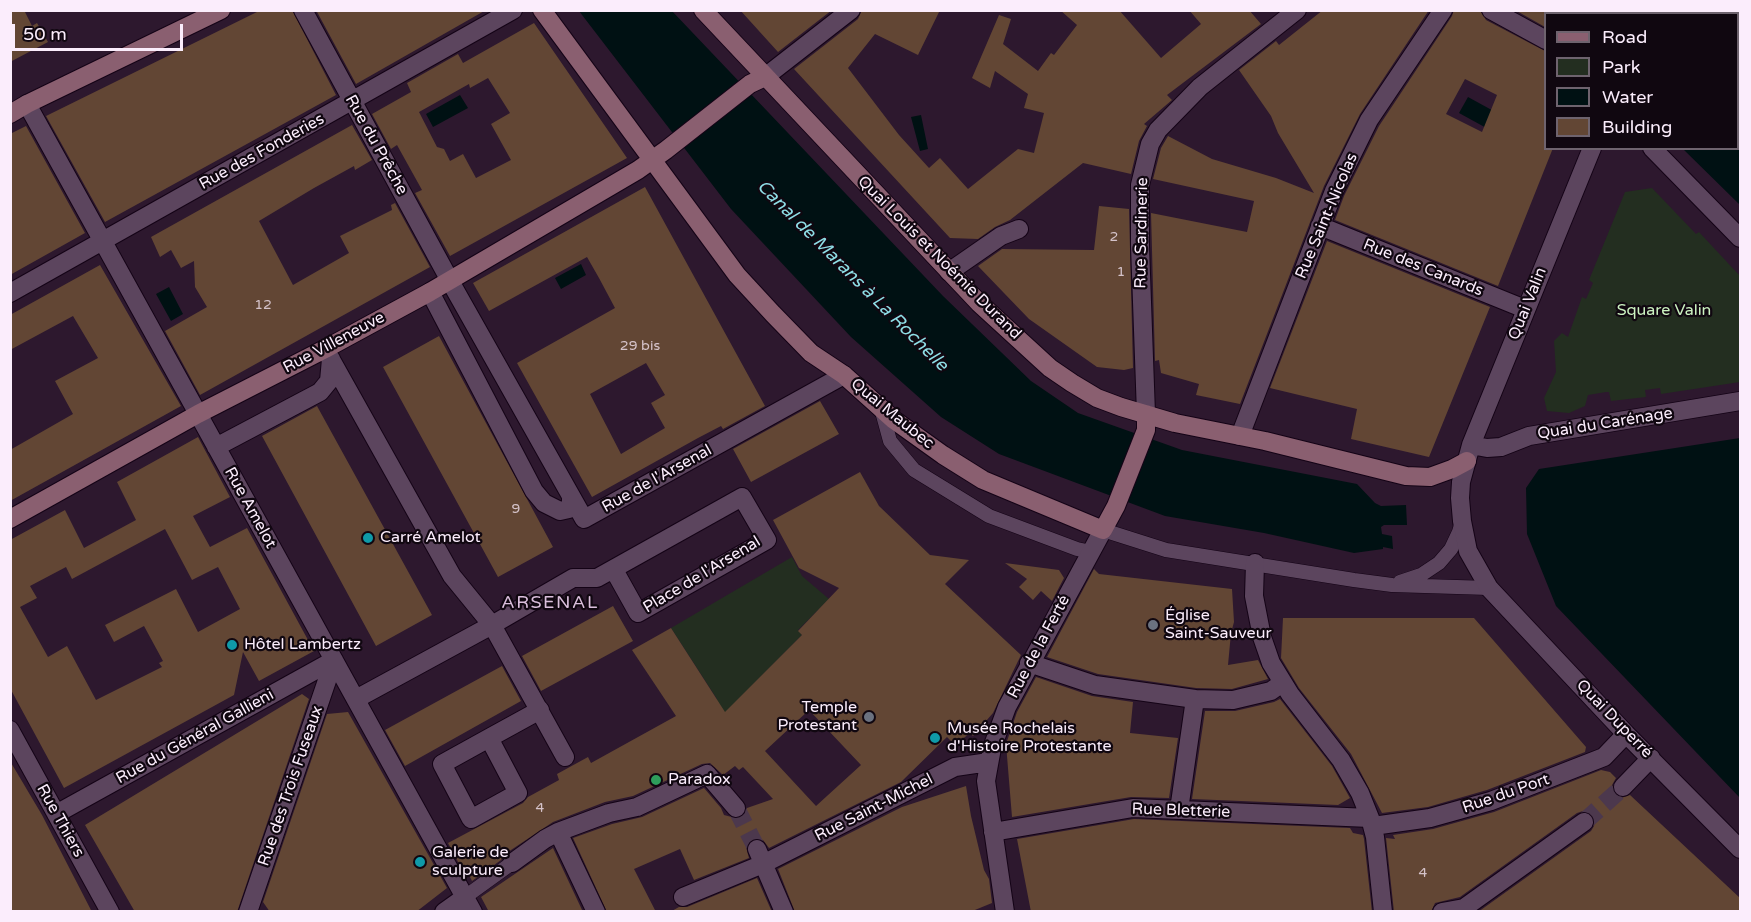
<!DOCTYPE html>
<html>
<head>
<meta charset="utf-8">
<style>
	body { margin:0 }
	#map { position:relative; width:1751px; height:922px; overflow:hidden; background:#2d182e; font-family:"Varela Round",sans-serif }
	canvas { display:block }
	.frame { position:absolute; inset:0; border:12px solid #fbedfc; pointer-events:none }
	.legend { position:absolute; left:1544px; top:12px; width:195px; height:138px; box-sizing:border-box; background:#100710; border:2px solid #6e636e; margin:0; padding:8px 10px; list-style:none; font-size:18px; color:#fbedfc }
	.legend li { display:flex; align-items:center; gap:12px; height:30px }
	.legend b { width:30px; border:2px solid #6e636e }
	.scale { position:absolute; left:12px; top:24px; width:171px; height:27px; box-sizing:border-box; border:3px solid #fbedfc; border-top:0; padding-left:8px; font-size:18px; line-height:21px; white-space:nowrap; color:#fbedfc; -webkit-text-stroke:4px #100710; paint-order:stroke }
</style>
</head>
<body>
<div id="map">
<canvas width="1751" height="922"></canvas>
<div class="frame"></div>
<ul class="legend">
<li><b style="height:8px;background:#8a5f70"></b>Road</li>
<li><b style="height:16px;background:#232e20"></b>Park</li>
<li><b style="height:16px;background:#001113"></b>Water</li>
<li><b style="height:16px;background:#624634"></b>Building</li>
</ul>
<div class="scale">50 m</div>
</div>
<script>
const g = document.querySelector('canvas').getContext('2d');
g.lineJoin = 'round';
function fillPath(path, color) {
  g.fillStyle = color;
  g.fill(path, 'evenodd');
}
function shape(rows) {
  const path = new Path2D();
  for (const r of rows) {
    path.moveTo(r[0], r[1]);
    for (let i = 2; i < r.length; i += 2) path.lineTo(r[i], r[i + 1]);
  }
  return path;
}
function stroke(path, color, width, dash) {
  g.strokeStyle = color;
  g.lineWidth = width;
  g.lineCap = dash ? 'butt' : 'round';
  g.setLineDash(dash || []);
  g.stroke(path);
}
function write(font, color, halo, rows, align = 'center') {
  g.font = font + ' "Varela Round",sans-serif';
  g.lineWidth = 4.5;
  g.setLineDash([]);
  g.textBaseline = 'middle';
  g.strokeStyle = halo;
  g.fillStyle = color;
  for (const [text, x, y, turn = 0] of rows) {
    g.save();
    g.translate(x, y);
    g.rotate((+turn || 0) * Math.PI / 180);
    g.textAlign = isNaN(turn) ? turn : align;
    if (halo) g.strokeText(text, 0, 0);
    g.fillText(text, 0, 0);
    g.restore();
  }
}
const green = shape([
	[1652,188,1696,234,1699,232,1740,276,1740,382,1661,394,1660,388,1645,390,1646,397,1611,401,1609,392,1606,392,1588,395,1585,406,1569,413,1547,411,1544,398,1556,372,1554,341,1562,333,1568,337,1582,297,1586,299,1593,283,1589,280,1625,192],
	[792,557,802,576,829,599,798,630,802,635,709,729,717,699,671,628]
]);
const water = shape([
	[1679,10,1740,11,1740,205,1683,149,1738,148,1738,14,1678,13],
	[579,11,672,11,943,296,1031,381,1078,413,1182,450,1357,484,1375,503,1381,506,1406,505,1407,525,1384,525,1381,527,1382,534,1392,536,1393,549,1383,547,1383,549,1354,553,1264,533,1165,516,999,454,941,417,851,337,731,209],
	[460,95,468,108,433,127,426,114],
	[1468,97,1499,114,1490,130,1459,113],
	[921,115,928,149,920,151,911,117],
	[581,264,586,275,561,289,555,278],
	[169,287,183,314,171,321,156,294],
	[1740,438,1740,798,1556,606,1527,534,1526,488,1539,469]
]);
const building = shape([
	[10,10,24,10,32,26,37,23,48,42,10,62],
	[261,10,292,10,336,95,105,222,46,116],
	[316,10,486,10,356,84],
	[740,10,832,10,778,52],
	[862,10,940,10,918,55,875,34,848,68,899,135,929,168,940,158,968,189,1018,149,1034,153,1044,113,1024,108,1028,94,995,71,990,88,972,78,999,15,1011,19,1003,44,1038,71,1051,53,1054,55,1077,25,1060,10,1119,10,1161,58,1201,24,1189,10,1249,10,1261,24,1167,95,1172,100,1144,124,1147,126,1139,141,1131,174,1083,163,1010,220,995,227,978,239,950,238,794,69,858,19],
	[1323,10,1429,10,1360,114,1324,186,1240,404,1196,395,1199,384,1161,373,1159,360,1155,361,1151,213,1247,232,1254,201,1153,179,1161,148,1168,136,1212,159,1276,178,1314,193,1278,133,1271,116,1239,70,1276,41,1279,45],
	[1454,10,1480,10,1486,20,1545,51,1545,148,1553,148,1498,286,1335,220,1344,196,1379,126,1452,16],
	[1465,79,1497,95,1482,132,1446,114],
	[1515,10,1545,10,1545,27],
	[534,23,627,158,450,256,415,193,422,190,397,145,391,149,372,114,411,92,407,83,458,54,463,63],
	[488,78,510,113,491,124,511,160,476,178,463,154,450,161,444,149,437,147,419,112,469,84,470,88],
	[352,125,372,160,355,170,354,166,314,188,259,221,293,285,349,253,340,236,392,210,391,205,395,203,430,267,200,395,165,331,207,307,195,287,194,261,181,268,171,250,160,257,151,237],
	[26,126,85,233,10,275,10,134],
	[645,187,765,406,723,429,721,426,698,438,592,497,517,363,615,308,599,278,587,257,489,311,473,283],
	[646,363,665,395,651,403,665,428,621,454,590,394],
	[1099,206,1129,209,1133,368,1124,370,1097,367,1029,319,978,266,1002,249,1094,250],
	[1327,241,1490,307,1429,457,1351,439,1357,409,1270,388],
	[100,265,181,406,10,501,10,450,73,414,55,381,98,358,73,316,10,350,10,315],
	[439,336,553,547,498,577,383,367],
	[820,401,839,434,751,482,733,449],
	[317,406,432,615,376,646,262,436],
	[198,437,230,497,193,516,210,547,247,528,314,651,259,681,243,652,234,695,64,788,10,688,10,540,65,510,84,548,136,520,117,482],
	[165,529,192,580,218,567,240,609,198,632,176,589,105,625,114,642,144,626,163,661,159,663,162,667,96,700,67,646,48,657,20,607,37,598,30,586,66,567,72,579],
	[860,472,879,506,930,555,969,560,945,584,1021,655,993,713,973,736,970,733,955,745,947,737,901,782,769,848,763,840,752,839,746,847,749,858,694,880,680,849,634,869,656,912,607,912,573,838,612,824,642,817,704,788,721,808,724,815,739,819,744,816,747,808,773,799,743,767,739,770,735,766,723,775,710,763,702,764,633,796,605,802,553,822,505,854,501,860,472,881,468,873,465,875,448,843,523,803,528,797,559,780,557,774,588,757,591,763,676,716,632,650,671,628,725,712,802,635,798,631,839,588,799,568,773,520],
	[809,710,861,765,816,806,765,751],
	[1005,563,1059,570,1064,578,1052,601,1041,591,1033,600,1019,587,1027,579],
	[1094,569,1099,574,1232,589,1234,622,1231,633,1228,665,1258,660,1268,679,1232,689,1196,688,1098,674,1047,657],
	[613,606,633,641,541,691,522,656],
	[1283,618,1474,618,1586,747,1585,752,1487,790,1428,807,1382,813,1351,754,1299,688,1281,658],
	[502,666,521,701,405,766,385,730],
	[1036,677,1092,696,1133,702,1130,733,1178,738,1169,798,1131,797,1012,817,1006,744,1017,712],
	[302,694,309,699,237,912,135,912,85,825],
	[1280,699,1332,766,1350,798,1338,805,1192,799,1205,711,1235,711,1274,702],
	[348,712,447,888,416,912,270,912,263,902,327,714],
	[10,761,42,815,92,912,10,912],
	[1601,770,1610,772,1616,778,1612,785,1616,795,1621,798,1630,795,1740,898,1740,912,1478,912,1591,831,1594,826,1595,820,1593,815,1583,811,1577,813,1460,897,1435,903,1431,912,1394,912,1386,838,1395,839,1393,835,1433,829,1494,812],
	[966,786,971,816,984,870,989,879,992,903,970,912,795,912,778,869,902,807],
	[1134,819,1350,828,1353,833,1363,835,1364,839,1372,912,1031,912,1017,839],
	[553,848,583,912,489,912,481,897],
	[757,878,772,912,670,912,679,907,687,907]
]);
const streetTunnel = shape([
	[736,808,757,849],
	[1584,822,1623,787]
]);
const lane = shape([
	[881,408,890,441,914,470,989,516,1077,549,1091,552],
	[1103,530,1166,550,1354,580,1392,585,1489,588],
	[1400,582,1421,575,1439,563,1451,549,1459,532,1462,522],
	[465,897,512,863]
]);
const street = shape([
	[303,10,455,290,584,519,844,375],
	[1491,10,1546,40],
	[1644,14,1645,10],
	[765,77,851,10],
	[27,104,473,912],
	[1592,148,1471,445,1461,482,1460,498,1462,521,1468,551,1489,588,1626,734,1740,849],
	[1652,148,1740,238],
	[1320,226,1525,309],
	[949,272,1001,236,1019,229],
	[430,292,534,491,544,503,560,511,569,509,571,505,571,497],
	[10,293,513,10],
	[325,349,452,576,492,625,565,757],
	[1146,414,1140,246,1140,185,1150,144,1158,130,1200,87,1297,10],
	[1240,436,1334,191,1369,120,1443,10],
	[1471,445,1487,448,1501,447,1529,436,1740,401],
	[216,447,320,392,329,381,331,359],
	[1255,563,1254,596,1262,637,1271,663,1290,694,1341,760,1360,793,1370,818,1375,837,1383,912],
	[1029,663,1095,685,1195,699,1233,700,1271,691,1282,683],
	[356,699,492,625,573,578,597,578,742,497,767,540,638,613,614,570],
	[10,730,110,912],
	[489,738,518,793,471,819,442,764,489,738,540,710],
	[1623,787,1651,758],
	[1179,810,1195,699],
	[56,814,334,660],
	[1373,826,1430,818,1491,801,1604,757,1626,734],
	[558,832,596,912],
	[993,832,1133,808,1370,818],
	[757,849,784,912],
	[512,863,545,839,558,832,609,813,637,807,707,774,736,808],
	[683,897,763,864,955,767,989,762],
	[248,912,334,660],
	[444,912,465,897],
	[1005,912,986,781,992,748,1007,707,1103,530],
	[1442,912,1464,908,1584,822]
]);
const secondary = shape([
	[542,10,737,275,773,314,811,353,844,375,894,420,943,455,983,480,1103,530,1116,506,1146,430,1146,414],
	[703,10,979,303,1050,368,1072,383,1097,398,1121,407,1175,423,1265,441,1406,476,1430,477,1452,469,1467,461],
	[10,114,27,104,221,10],
	[10,519,198,414,325,349,430,292,638,170,666,150,750,84,765,77]
]);
const markers = [
	[368,538,6,"#0f9aa8"],
	[1153,625,6,"#6b7280"],
	[232,645,6,"#0f9aa8"],
	[869,717,6,"#6b7280"],
	[935,738,6,"#0f9aa8"],
	[656,780,6,"#2e9e5b"],
	[420,862,6,"#0f9aa8"]
];
const numberNames = [
	["2",1114,237],
	["1",1121,272],
	["12",263,305],
	["29 bis",640,346],
	["9",516,509],
	["4",540,808],
	["4",1423,873]
];
const streetNames = [
	["Rue du Prêche",376,145,61],
	["Rue des Fonderies",262,152,-29],
	["Rue Saint-Nicolas",1327,216,-67],
	["Rue Sardinerie",1142,233,-89],
	["Quai Louis et Noémie Durand",939,258,45],
	["Rue des Canards",1423,268,22],
	["Quai Valin",1528,304,-68],
	["Rue Villeneuve",334,343,-28],
	["Quai Maubec",892,414,39],
	["Quai du Carénage",1605,424,-9],
	["Rue de l'Arsenal",657,479,-29],
	["Rue Amelot",250,508,61],
	["Place de l'Arsenal",702,575,-31],
	["Rue de la Ferté",1039,647,-62],
	["Quai Duperré",1614,719,46],
	["Rue du Général Gallieni",195,737,-29],
	["Rue des Trois Fuseaux",291,786,-71],
	["Rue du Port",1506,794,-19],
	["Rue Saint-Michel",874,808,-27],
	["Rue Bletterie",1181,811,2],
	["Rue Thiers",60,821,61]
];
const parkNames = [
	["Square Valin",1664,311]
];
const poiNames = [
	["Carré Amelot",380,538],
	["Église",1165,616],
	["Saint-Sauveur",1165,634],
	["Hôtel Lambertz",244,645],
	["Temple",857,708,"right"],
	["Protestant",857,726,"right"],
	["Musée Rochelais",947,729],
	["d'Histoire Protestante",947,747],
	["Paradox",668,780],
	["Galerie de",432,853],
	["sculpture",432,871]
];
const waterNames = [
	["Canal de Marans à La Rochelle",852,276,45]
];
const neighbourhoodNames = [
	["ARSENAL",550,603]
];
fillPath(green, '#232e20');
fillPath(water, '#001113');
fillPath(building, '#624634');
stroke(streetTunnel, '#4c384d', 18, [18, 9]);
stroke(lane, '#140316', 15);
stroke(street, '#140316', 20);
stroke(secondary, '#140316', 20);
stroke(lane, '#5c455e', 14);
stroke(street, '#5c455e', 18);
stroke(secondary, '#8a5f70', 18);
for (const [x, y, r, color] of markers) {
  const dot = new Path2D();
  dot.arc(x, y, r, 0, 2 * Math.PI);
  g.fillStyle = color;
  g.fill(dot);
  stroke(dot, '#100710', 2);
}
write('14px', '#d5c3ca', null, numberNames);
write('16px', '#fbedfc', '#100710', streetNames);
write('16px', '#cbf2c0', '#100710', parkNames);
write('16px', '#fbedfc', '#100710', poiNames, 'left');
write('italic 18px', '#8edde5', '#100710', waterNames);
g.letterSpacing = '1.5px';
write('18px', '#dbbfdc', '#100710', neighbourhoodNames);
g.letterSpacing = '0px';
</script>
</body>
</html>
